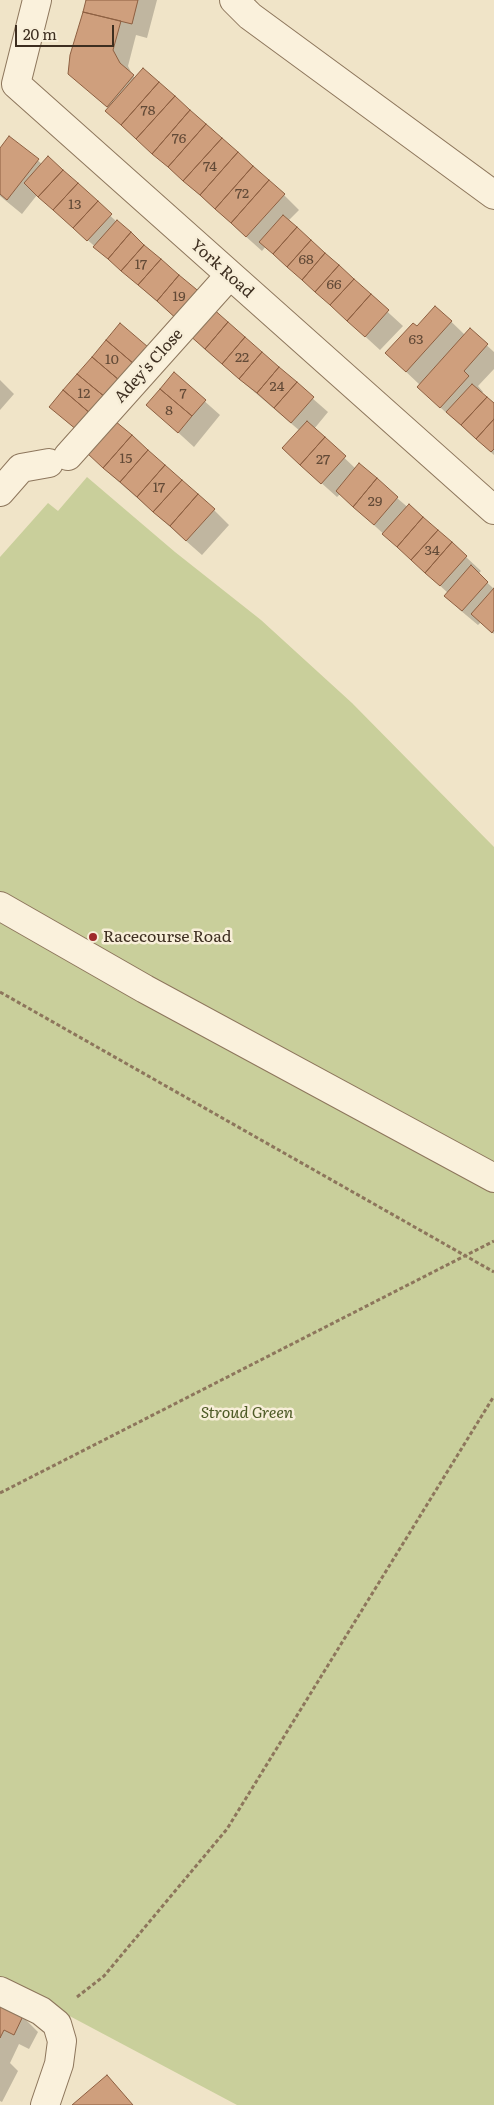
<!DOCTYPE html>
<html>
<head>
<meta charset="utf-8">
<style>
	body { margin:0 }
	#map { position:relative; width:494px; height:2105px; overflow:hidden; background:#f0e4c8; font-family:Literata,serif }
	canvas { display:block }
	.scale { position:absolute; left:15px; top:25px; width:99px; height:22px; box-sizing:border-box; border:2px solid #3d2e20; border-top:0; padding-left:6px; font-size:15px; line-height:18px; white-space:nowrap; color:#3d2e20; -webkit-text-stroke:4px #f7eed8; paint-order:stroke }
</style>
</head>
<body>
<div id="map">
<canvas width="494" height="2105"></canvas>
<div class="scale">20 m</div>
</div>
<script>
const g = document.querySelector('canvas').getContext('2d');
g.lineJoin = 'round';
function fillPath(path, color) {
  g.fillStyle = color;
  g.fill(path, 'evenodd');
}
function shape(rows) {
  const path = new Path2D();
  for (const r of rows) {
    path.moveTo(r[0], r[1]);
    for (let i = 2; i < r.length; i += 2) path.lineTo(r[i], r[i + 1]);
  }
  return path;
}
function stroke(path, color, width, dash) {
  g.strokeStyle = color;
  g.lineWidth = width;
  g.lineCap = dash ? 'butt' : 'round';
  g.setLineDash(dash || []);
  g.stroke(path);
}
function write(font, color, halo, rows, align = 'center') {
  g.font = font + ' Literata,serif';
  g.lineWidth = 5;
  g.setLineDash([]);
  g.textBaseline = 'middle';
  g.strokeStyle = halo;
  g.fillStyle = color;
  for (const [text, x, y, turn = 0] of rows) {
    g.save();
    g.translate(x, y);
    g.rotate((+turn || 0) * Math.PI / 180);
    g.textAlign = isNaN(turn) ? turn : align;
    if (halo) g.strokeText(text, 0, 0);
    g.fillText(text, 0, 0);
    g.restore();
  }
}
const green = shape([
	[87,477,175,552,261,620,352,703,494,847,494,2105,237,2105,0,1979,0,557,48,503,58,511]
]);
const shadow = shape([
	[87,0,157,0,147,38,136,35,128,66,133,76,284,195,299,210,288,221,403,326,380,350,266,246,262,251,122,126,107,111,109,109,70,74],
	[10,138,42,164,48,158,214,312,328,412,314,429,356,469,397,498,466,557,481,571,478,574,494,589,494,634,481,622,478,625,460,610,446,595,448,593,340,494,337,497,299,463,300,431,204,349,190,334,191,332,37,195,22,214,0,196,0,150],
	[436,307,465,335,470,330,494,352,494,369,478,386,483,392,481,394,494,405,494,455,433,401,420,385,402,368,417,328],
	[120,325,92,444,50,407],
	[174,374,220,415,194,447,148,405],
	[0,380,14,394,0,410],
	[103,468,214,510,229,525,202,555],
	[0,2006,23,2017,38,2032,29,2049,19,2044,10,2063,18,2071,2,2102,0,2101]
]);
const building = shape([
	[86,0,138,0,132,24,83,12,86,0],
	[83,12,121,21,113,50,120,63,134,75,107,107,68,74,70,55,83,12],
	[143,68,159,82,121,125,105,111,143,68],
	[159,82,175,96,136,139,121,125,159,82],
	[175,96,190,110,152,154,136,139,175,96],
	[190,110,206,124,168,167,152,154,190,110],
	[206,124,222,138,183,181,168,167,206,124],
	[9,136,39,159,7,200,0,194,0,148,9,136],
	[222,138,238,152,200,195,183,181,222,138],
	[238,152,253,166,215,209,200,195,238,152],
	[48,156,63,170,38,197,24,183,48,156],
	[253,166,269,180,231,223,215,209,253,166],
	[63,170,78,183,53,210,38,197,63,170],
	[269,180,285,194,246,237,231,223,269,180],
	[78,183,98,201,73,228,53,210,78,183],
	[98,201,112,214,87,241,73,228,98,201],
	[283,215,297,227,273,254,259,242,283,215],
	[117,220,131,232,108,259,93,247,117,220],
	[297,227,311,240,287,267,273,254,297,227],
	[131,232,144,245,121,271,108,259,131,232],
	[311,240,325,253,302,280,287,267,311,240],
	[144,245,161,259,138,285,121,271,144,245],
	[325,253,339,265,315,292,302,280,325,253],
	[161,259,179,275,157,301,138,285,161,259],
	[339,265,354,279,330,305,315,292,339,265],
	[179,275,202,294,179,321,157,301,179,275],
	[354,279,371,294,347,321,330,305,354,279],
	[371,294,389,310,365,337,347,321,371,294],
	[435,306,452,321,406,372,385,353,413,323,417,326,435,306],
	[211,307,228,322,205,349,188,334,211,307],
	[228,322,245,337,222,364,205,349,228,322],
	[120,323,148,347,134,364,106,340,120,323],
	[470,328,488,344,464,371,469,376,440,408,417,387,470,328],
	[245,337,262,352,239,379,222,364,245,337],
	[106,340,134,364,119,380,92,357,106,340],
	[262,352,279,367,257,393,239,379,262,352],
	[92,357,119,380,105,397,77,374,92,357],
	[279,367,297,382,274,408,257,393,279,367],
	[174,372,206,400,192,416,160,389,174,372],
	[77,374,105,397,91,414,63,390,77,374],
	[297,382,314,397,291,423,274,408,297,382],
	[472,384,487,397,461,425,446,412,472,384],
	[160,389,192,416,178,433,146,405,160,389],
	[63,390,91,414,77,430,49,407,63,390],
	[487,397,494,403,494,419,476,439,461,425,487,397],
	[494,419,494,449,491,452,476,439,494,419],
	[115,421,132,435,103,468,87,453,115,421],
	[307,421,325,437,300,465,282,448,307,421],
	[132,435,148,450,120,482,103,468,132,435],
	[325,437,346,456,321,484,300,465,325,437],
	[148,450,165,465,137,497,120,482,148,450],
	[359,463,377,478,353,507,336,491,359,463],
	[165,465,182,480,153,512,137,497,165,465],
	[377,478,398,497,374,525,353,507,377,478],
	[182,480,198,494,170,526,153,512,182,480],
	[198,494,215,509,186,541,170,526,198,494],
	[409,504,423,517,397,547,382,534,409,504],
	[423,517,438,530,411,560,397,547,423,517],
	[438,530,452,542,425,573,411,560,438,530],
	[452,542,467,556,440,586,425,573,452,542],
	[471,565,488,582,462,611,444,596,471,565],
	[494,588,494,630,492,633,471,614,494,588],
	[0,2005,23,2016,14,2035,4,2030,0,2038,0,2005],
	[107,2075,133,2105,72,2105,107,2075]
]);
const path = shape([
	[0,992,494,1272],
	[0,1493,494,1241],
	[77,1997,104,1976,227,1829,494,1396]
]);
const minor = shape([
	[234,0,250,16,494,195],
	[16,84,494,510],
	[16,84,37,0],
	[68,456,229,276],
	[0,492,21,468,49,463],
	[0,906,145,989,494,1178],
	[0,1991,41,2011,57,2024,62,2041,59,2064,45,2105]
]);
const markers = [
	[93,937,5,"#9e2a2b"]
];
const numberNames = [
	["78",148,111],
	["76",179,139],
	["74",210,167],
	["72",242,194],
	["13",75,205],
	["68",306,260],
	["17",141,265],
	["66",334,285],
	["19",179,297],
	["63",416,340],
	["22",242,358],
	["10",112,360],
	["24",277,387],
	["12",84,394],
	["7",183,394],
	["8",169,411],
	["15",126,459],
	["27",323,460],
	["17",159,488],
	["29",375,502],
	["34",432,551]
];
const streetNames = [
	["York Road",222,269,42],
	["Adey's Close",149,366,-48]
];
const poiNames = [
	["Racecourse Road",103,937]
];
const parkNames = [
	["Stroud Green",247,1413]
];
fillPath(green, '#c9cf9b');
fillPath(shadow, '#0003');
fillPath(building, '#cf9f7d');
stroke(building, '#8d5f41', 1);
stroke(minor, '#8d765c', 30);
stroke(path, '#8d765c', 3, [4, 2.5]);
stroke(minor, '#faf1dc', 28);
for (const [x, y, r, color] of markers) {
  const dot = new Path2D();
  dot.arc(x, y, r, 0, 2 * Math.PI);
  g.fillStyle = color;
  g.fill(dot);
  stroke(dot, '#f7eed8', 2);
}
write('14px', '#624a37', null, numberNames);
write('16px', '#3d2e20', '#f7eed8', streetNames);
write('16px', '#3d2e20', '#f7eed8', poiNames, 'left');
write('italic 16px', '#4d5a26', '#f7eed8', parkNames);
</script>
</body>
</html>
